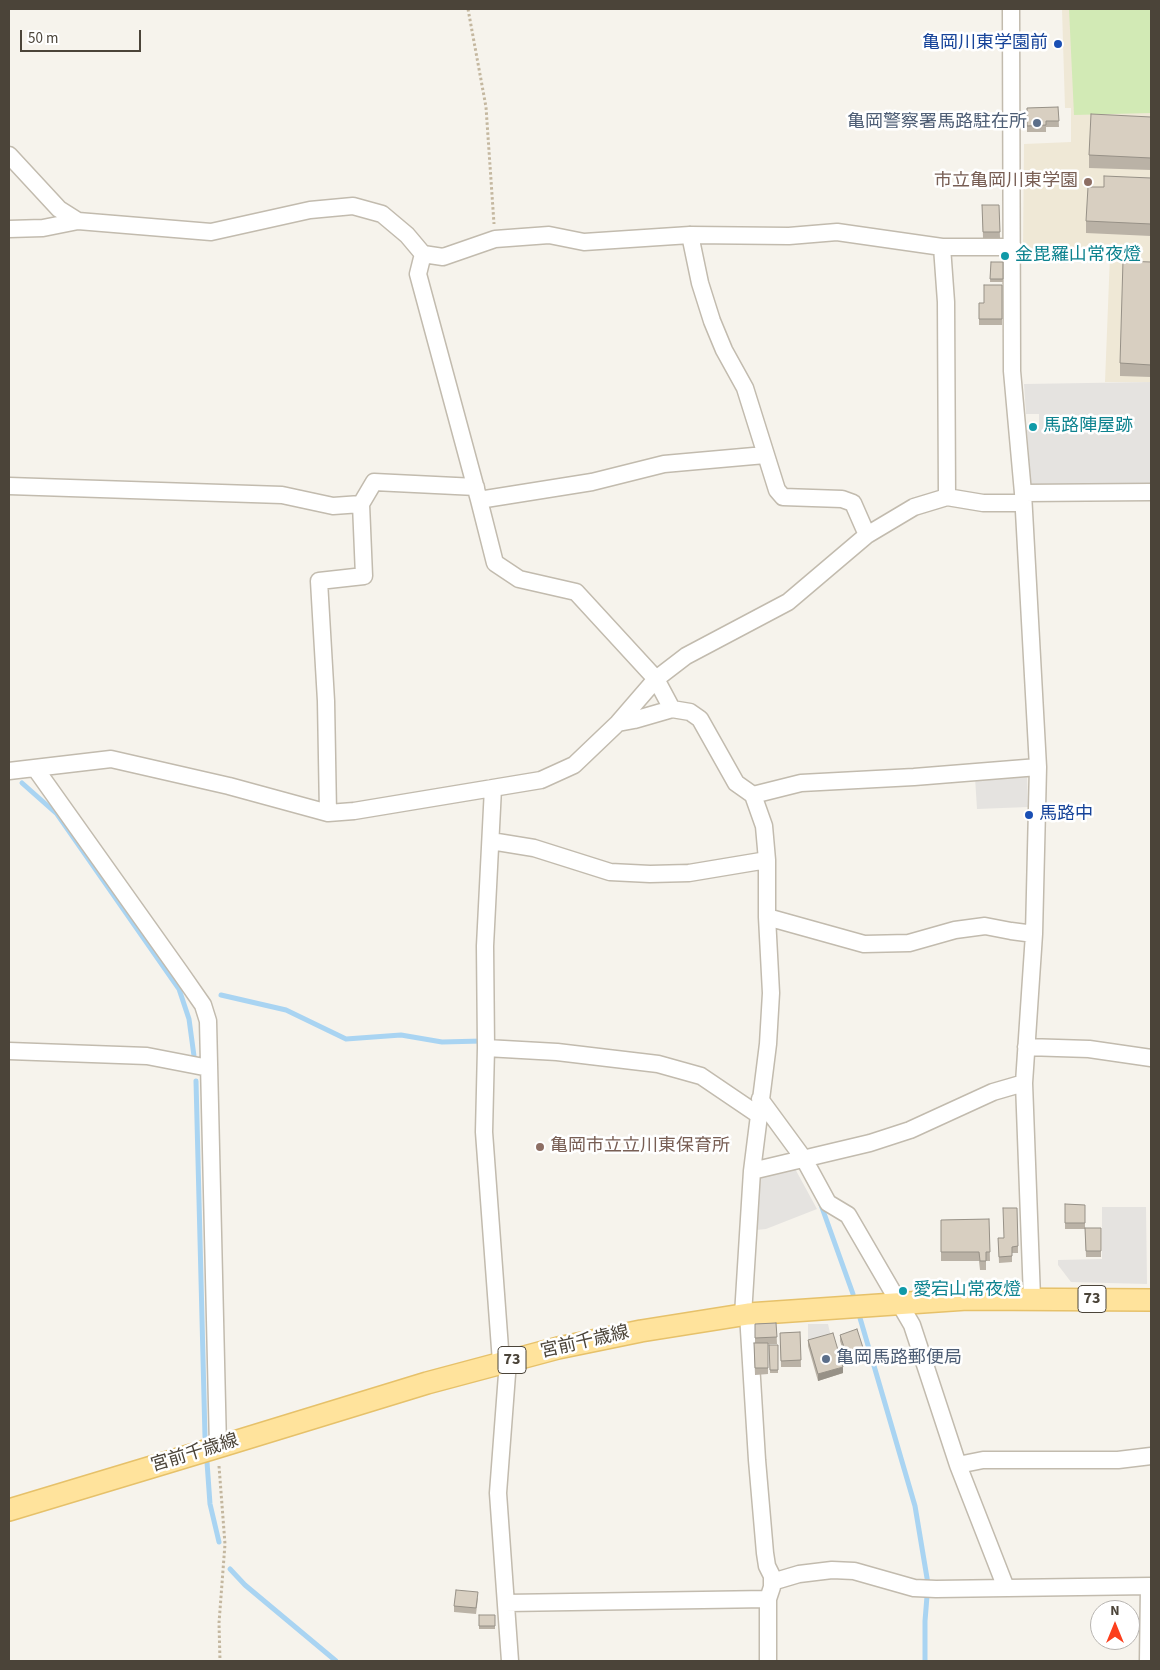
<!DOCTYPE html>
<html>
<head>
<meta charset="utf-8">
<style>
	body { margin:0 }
	#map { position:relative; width:1160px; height:1670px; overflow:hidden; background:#f6f3ec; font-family:"Source Sans 3",sans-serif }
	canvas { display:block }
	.frame { position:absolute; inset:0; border:10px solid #4b4439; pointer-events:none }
	.north { position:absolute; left:1090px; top:1600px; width:50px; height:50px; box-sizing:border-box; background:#fff; border:1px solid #b7b4b0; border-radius:50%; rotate:0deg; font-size:14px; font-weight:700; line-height:20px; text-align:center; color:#4b4439 }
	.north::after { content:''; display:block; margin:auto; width:18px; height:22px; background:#fc3f1d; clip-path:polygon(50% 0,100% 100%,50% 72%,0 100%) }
	.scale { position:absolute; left:20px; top:30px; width:121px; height:22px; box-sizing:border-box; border:2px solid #4b4439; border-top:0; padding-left:6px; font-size:15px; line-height:18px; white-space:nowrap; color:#4b4439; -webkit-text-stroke:4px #fff; paint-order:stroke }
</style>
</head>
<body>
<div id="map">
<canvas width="1160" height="1670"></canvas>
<div class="frame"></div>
<div class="north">N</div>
<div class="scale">50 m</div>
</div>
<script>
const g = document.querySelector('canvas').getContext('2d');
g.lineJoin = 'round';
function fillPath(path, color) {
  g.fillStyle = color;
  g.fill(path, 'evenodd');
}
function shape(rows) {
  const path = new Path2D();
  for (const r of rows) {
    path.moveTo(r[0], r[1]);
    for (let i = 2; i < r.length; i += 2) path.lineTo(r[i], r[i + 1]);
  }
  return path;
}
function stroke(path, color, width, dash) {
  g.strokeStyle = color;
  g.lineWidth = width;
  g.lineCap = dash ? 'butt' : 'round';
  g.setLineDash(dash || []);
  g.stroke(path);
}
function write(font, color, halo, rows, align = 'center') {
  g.font = font + ' "Source Sans 3","Noto Sans JP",sans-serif';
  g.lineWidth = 5;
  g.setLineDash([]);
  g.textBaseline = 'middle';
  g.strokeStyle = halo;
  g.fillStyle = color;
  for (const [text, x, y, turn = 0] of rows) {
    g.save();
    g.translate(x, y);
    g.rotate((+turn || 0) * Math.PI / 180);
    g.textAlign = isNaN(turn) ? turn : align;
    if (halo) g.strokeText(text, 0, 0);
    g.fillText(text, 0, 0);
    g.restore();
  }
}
const education = shape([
	[1062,9,1151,9,1151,382,1105,382,1110,255,1023,252,1024,144,1071,142,1071,108,1065,108]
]);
const green = shape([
	[1069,9,1151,9,1151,113,1074,115]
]);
const parking = shape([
	[1151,382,1151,485,1031,488,1027,430,1039,429,1039,414,1026,414,1024,384],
	[1027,775,1028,807,977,809,975,777],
	[793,1165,817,1209,766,1229,756,1230,759,1174],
	[1102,1207,1146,1207,1147,1284,1071,1282,1058,1265,1058,1260,1102,1259],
	[808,1324,828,1324,831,1337,808,1341]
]);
const stream = shape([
	[22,783,57,814,179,989,189,1019,194,1056],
	[221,995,286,1010,346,1039,401,1035,442,1042,482,1041],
	[196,1081,205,1437],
	[820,1202,853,1294],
	[860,1318,915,1506,928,1584,925,1621,925,1661],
	[207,1462,210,1504,219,1542],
	[230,1569,245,1585,336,1661]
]);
const path = shape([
	[468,9,486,107,494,224],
	[219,1466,225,1544,219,1623,220,1661]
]);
const minor = shape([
	[1011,9,1012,371,1023,493,1038,767,1034,934,1024,1083,1032,1298],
	[9,155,59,209,78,221],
	[9,229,43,228,78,221,211,232,310,210,353,206,382,214,407,235,423,254,443,257,495,239,549,235,584,242,690,235,789,236,837,232,942,247,1013,247],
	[690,235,700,283,712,321,724,350,745,388,777,490,783,497,842,499,853,503,867,535],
	[942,247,946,302,947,497],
	[423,254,418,274,479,500,495,563,519,579,576,592,656,679,672,709],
	[9,486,282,495,333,506,361,504],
	[1023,493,1151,492],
	[479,500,592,482,664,464,765,455],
	[618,723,634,720,672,709,690,712,700,719,736,783,753,795,764,826,767,860,767,917,771,993,768,1044,752,1171,743,1315],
	[35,768,180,972,203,1005,208,1021,218,1447],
	[9,771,111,759,229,786,328,813,354,811,541,780,574,765,618,723,656,679,686,656,788,602,867,535,914,507,947,497,983,503,1023,503],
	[493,788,485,946,486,1048,484,1132,501,1362],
	[753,795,801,783,914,777,1038,767],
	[328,813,326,701,319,581,364,576,361,504,374,482,476,487],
	[491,841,534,848,610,872,650,874,689,873,767,860],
	[767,917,864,944,909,943,955,930,985,926,1011,931,1034,934],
	[1026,1047,1089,1049,1151,1058],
	[486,1048,557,1052,658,1064,701,1076,760,1116],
	[9,1051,147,1056,209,1068],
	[760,1099,804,1159,828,1203,848,1215,912,1325,958,1465,1006,1588],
	[752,1171,870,1143,910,1130,993,1092,1024,1083],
	[748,1314,757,1460,765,1553,767,1566,772,1576,772,1587,768,1599,768,1661],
	[508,1361,498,1493,510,1661],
	[958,1465,983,1460,1118,1460,1151,1456],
	[772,1582,799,1574,832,1570,854,1571,914,1588,936,1589,1151,1586],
	[506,1603,768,1599],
	[1148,1661,1149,1587]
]);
const major = shape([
	[9,1510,218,1447,427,1383,558,1348,641,1331,748,1314,967,1299,1151,1300]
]);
const wall = shape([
	[1058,107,1059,127,1046,127,1046,132,1027,132,1027,108],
	[1151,117,1151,170,1089,168,1089,155],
	[1151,178,1151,236,1086,233,1086,221,1104,187],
	[982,205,999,205,1000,238,983,238],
	[991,262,1003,262,1003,282,990,282],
	[1151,262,1151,377,1120,376,1120,363],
	[1002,285,1002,325,979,325,979,303,984,303],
	[1065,1204,1085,1205,1085,1229,1065,1229],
	[989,1219,990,1261,986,1261,986,1270,980,1270,979,1261,941,1261,941,1220],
	[1085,1228,1101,1228,1101,1257,1086,1257],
	[998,1238,1018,1246,1018,1253,1012,1253,1012,1262,999,1263],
	[776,1323,777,1344,768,1344,768,1374,755,1375,754,1349,755,1343,755,1324],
	[800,1332,801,1367,781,1367,780,1333],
	[840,1335,865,1360,848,1365,840,1341],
	[808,1340,843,1373,818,1381,808,1346],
	[769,1345,778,1345,778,1373,770,1373],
	[478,1598,476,1614,454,1612,454,1606],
	[479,1615,495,1615,495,1629,479,1629]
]);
const shadedWall = shape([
	[865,1354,865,1360,848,1365,848,1359],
	[843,1367,843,1373,818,1381,818,1374]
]);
const building = shape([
	[1058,107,1059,121,1046,121,1046,125,1027,126,1027,108,1058,107],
	[1091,114,1151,117,1151,158,1089,155,1091,114],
	[1104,176,1151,178,1151,224,1086,221,1088,187,1104,187,1104,176],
	[982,205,999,205,1000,232,983,232,982,205],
	[1123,261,1151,262,1151,365,1120,363,1123,261],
	[991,262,1003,262,1003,279,990,279,991,262],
	[984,285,1002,285,1002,319,979,319,979,303,984,303,984,285],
	[1065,1204,1085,1205,1085,1223,1065,1223,1065,1204],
	[1003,1208,1017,1208,1018,1246,1012,1247,1012,1256,999,1257,998,1238,1004,1238,1003,1208],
	[989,1219,990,1252,986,1252,986,1261,980,1261,979,1252,941,1252,941,1220,989,1219],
	[1085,1228,1101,1228,1101,1251,1086,1251,1085,1228],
	[776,1323,777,1337,755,1338,755,1324,776,1323],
	[857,1329,865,1354,848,1359,840,1335,857,1329],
	[800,1332,801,1360,781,1361,780,1333,800,1332],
	[833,1333,843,1367,818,1374,808,1340,833,1333],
	[754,1343,768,1343,768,1368,755,1368,754,1343],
	[769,1345,778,1345,778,1370,770,1370,769,1345],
	[456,1590,478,1592,476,1608,454,1606,456,1590],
	[479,1615,495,1615,495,1626,479,1626,479,1615]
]);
const markers = [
	[1058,44,5,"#1a4fb4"],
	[1037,123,5,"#5c6f8a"],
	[1088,182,5,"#8d6e63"],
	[1005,256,5,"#0f9aa8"],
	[1033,427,5,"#0f9aa8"],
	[1029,815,5,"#1a4fb4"],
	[540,1147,5,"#8d6e63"],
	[903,1291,5,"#0f9aa8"],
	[826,1359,5,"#5c6f8a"]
];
const shields = [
	[1092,1299,28],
	[512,1360,28]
];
const shieldNames = [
	["73",1092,1299],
	["73",512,1360]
];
const transitNames = [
	["亀岡川東学園前",1048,44],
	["馬路中",1039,815,"left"]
];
const serviceNames = [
	["亀岡警察署馬路駐在所",1027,123],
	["亀岡馬路郵便局",836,1359,"left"]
];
const educationNames = [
	["市立亀岡川東学園",1078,182],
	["亀岡市立立川東保育所",550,1147,"left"]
];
const cultureNames = [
	["金毘羅山常夜燈",1015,256],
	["馬路陣屋跡",1043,427],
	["愛宕山常夜燈",913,1291]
];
const streetNames = [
	["宮前千歳線",585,1343,-13],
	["宮前千歳線",195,1454,-17]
];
fillPath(education, '#efe8d6');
fillPath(green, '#d2eab5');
fillPath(parking, '#e5e3e0');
stroke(stream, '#a9d4f2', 5);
stroke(minor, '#c2bbae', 19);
stroke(major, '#e6c16a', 24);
stroke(path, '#c4b79f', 3, [2.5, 2.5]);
stroke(minor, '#fff', 16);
stroke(major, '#ffe39c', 21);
fillPath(wall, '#bab2a6');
fillPath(shadedWall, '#979187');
fillPath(building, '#d8cfc1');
stroke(building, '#979187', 1);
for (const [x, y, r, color] of markers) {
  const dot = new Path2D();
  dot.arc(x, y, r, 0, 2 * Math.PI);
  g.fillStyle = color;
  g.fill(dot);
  stroke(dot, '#fff', 2);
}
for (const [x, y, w] of shields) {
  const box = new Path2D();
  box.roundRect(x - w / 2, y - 13.5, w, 27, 4);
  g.fillStyle = '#fff';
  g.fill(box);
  stroke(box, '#4b4439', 1);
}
write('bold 16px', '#4b4439', null, shieldNames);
write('18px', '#164399', '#fff', transitNames, 'right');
write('18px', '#4e5e75', '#fff', serviceNames, 'right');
write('18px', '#785e54', '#fff', educationNames, 'right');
write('18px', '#0d838f', '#fff', cultureNames, 'left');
write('18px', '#4b4439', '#fff', streetNames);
</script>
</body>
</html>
